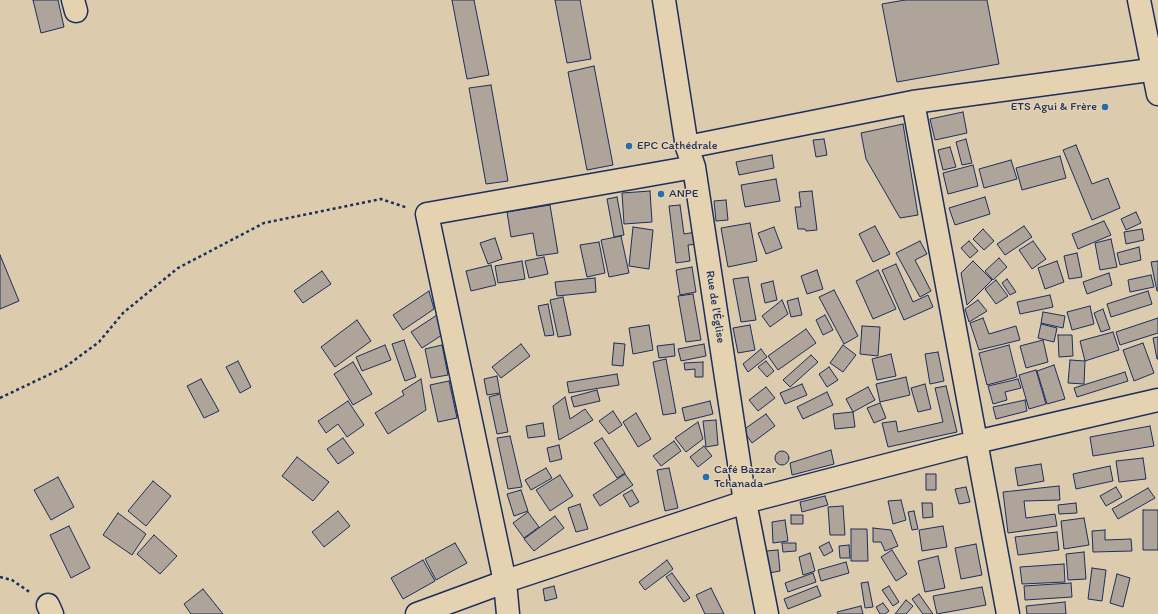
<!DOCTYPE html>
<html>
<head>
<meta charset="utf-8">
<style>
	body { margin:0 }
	canvas { display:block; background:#ddcbad }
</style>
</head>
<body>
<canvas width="1158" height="614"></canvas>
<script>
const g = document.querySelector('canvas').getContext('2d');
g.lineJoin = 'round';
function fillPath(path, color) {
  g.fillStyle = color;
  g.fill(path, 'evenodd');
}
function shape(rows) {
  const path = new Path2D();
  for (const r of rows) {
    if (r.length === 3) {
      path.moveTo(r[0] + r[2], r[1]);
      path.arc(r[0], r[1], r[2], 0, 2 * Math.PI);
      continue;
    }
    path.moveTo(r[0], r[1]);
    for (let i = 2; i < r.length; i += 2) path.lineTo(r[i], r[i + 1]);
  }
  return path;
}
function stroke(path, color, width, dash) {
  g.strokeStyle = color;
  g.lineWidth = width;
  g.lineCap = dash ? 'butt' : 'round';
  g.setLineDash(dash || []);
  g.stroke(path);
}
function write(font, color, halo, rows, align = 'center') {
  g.font = font + ' Itim,sans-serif';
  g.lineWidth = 3;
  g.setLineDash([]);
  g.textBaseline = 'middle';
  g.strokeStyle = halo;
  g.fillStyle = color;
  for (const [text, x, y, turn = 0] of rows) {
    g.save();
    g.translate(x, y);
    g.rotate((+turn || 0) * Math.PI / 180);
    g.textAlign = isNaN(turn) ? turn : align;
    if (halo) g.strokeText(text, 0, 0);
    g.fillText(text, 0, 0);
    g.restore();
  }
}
const building = shape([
	[33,0,58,0,64,27,41,33,33,0],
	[452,0,474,0,489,75,467,79,452,0],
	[555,0,580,0,591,59,567,63,555,0],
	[905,0,987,0,999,64,897,82,882,4,905,0],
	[594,66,613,165,587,170,568,72,594,66],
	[491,85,508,181,486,184,469,88,491,85],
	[963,112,967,133,935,140,930,119,963,112],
	[903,124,918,215,900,218,866,159,861,133,903,124],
	[824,139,827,155,816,157,813,140,824,139],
	[966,139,972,163,962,165,956,142,966,139],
	[1076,145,1092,184,1108,178,1120,208,1092,220,1063,150,1076,145],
	[950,147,956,167,943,170,938,150,950,147],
	[772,155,774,168,739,175,736,162,772,155],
	[1060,156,1066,178,1022,190,1016,168,1060,156],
	[1011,160,1017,179,984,188,979,169,1011,160],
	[973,165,978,186,948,194,943,173,973,165],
	[776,179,780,201,745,207,741,185,776,179],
	[650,191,652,222,624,224,622,193,650,191],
	[812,191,817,230,806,231,805,229,798,229,795,207,801,207,799,192,812,191],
	[617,197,624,235,614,237,607,199,617,197],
	[985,197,990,214,955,225,949,208,985,197],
	[726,200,728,220,716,221,714,201,726,200],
	[550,205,558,253,537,256,533,233,511,237,507,212,550,205],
	[680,205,684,234,696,232,698,244,688,245,690,261,676,263,669,206,680,205],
	[1136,212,1141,223,1126,230,1121,219,1136,212],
	[1104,221,1111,235,1078,249,1072,234,1104,221],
	[750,223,757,261,728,267,721,228,750,223],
	[875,226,890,254,873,262,859,234,875,226],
	[1024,226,1032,237,1005,255,997,244,1024,226],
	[633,227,653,230,649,269,629,266,633,227],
	[774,227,782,248,766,254,758,233,774,227],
	[983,229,994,241,984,250,973,239,983,229],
	[1142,229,1144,240,1126,244,1124,232,1142,229],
	[621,236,629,273,609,277,601,240,621,236],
	[495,238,502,259,488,264,480,243,495,238],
	[1111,239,1117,267,1100,270,1095,243,1111,239],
	[920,241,927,254,915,260,931,291,920,297,896,253,920,241],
	[969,241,978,251,970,258,961,248,969,241],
	[1033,241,1046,259,1032,269,1019,250,1033,241],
	[599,242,605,273,587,277,580,245,599,242],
	[1139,247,1141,260,1120,265,1117,253,1139,247],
	[1077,253,1082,277,1069,279,1064,256,1077,253],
	[0,255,19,301,0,309,0,255],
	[544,257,548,274,529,278,525,261,544,257],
	[999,258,1007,267,993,280,985,271,999,258],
	[522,261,525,279,498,283,495,266,522,261],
	[973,261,992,280,967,305,961,273,973,261],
	[1057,261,1064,282,1045,289,1038,268,1057,261],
	[1158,261,1158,291,1157,291,1151,262,1158,261],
	[896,264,913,302,928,295,933,307,904,320,882,270,896,264],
	[491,265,496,285,471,291,466,271,491,265],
	[692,267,696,292,680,295,676,270,692,267],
	[817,270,823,289,807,294,801,276,817,270],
	[878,270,896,309,873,319,856,281,878,270],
	[322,271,331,284,303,303,294,291,322,271],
	[1109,273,1112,285,1087,294,1083,282,1109,273],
	[1151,275,1154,287,1130,292,1128,280,1151,275],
	[748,277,756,320,741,322,733,279,748,277],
	[595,278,596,292,557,296,555,282,595,278],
	[1007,279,1016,292,1010,295,1002,283,1007,279],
	[996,280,1008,296,996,304,985,289,996,280],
	[773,281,777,300,765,303,761,284,773,281],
	[834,290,858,336,844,344,819,297,834,290],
	[429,291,434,309,403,330,393,315,429,291],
	[1148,291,1152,304,1111,317,1107,304,1148,291],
	[693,294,701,340,686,342,678,296,693,294],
	[1050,295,1053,307,1020,314,1017,302,1050,295],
	[563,297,571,335,558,337,550,300,563,297],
	[798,298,802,315,791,317,787,301,798,298],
	[782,300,788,314,770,327,762,316,782,300],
	[978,300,987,311,969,322,965,309,978,300],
	[548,304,554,335,545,336,538,306,548,304],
	[1090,306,1094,324,1072,330,1067,312,1090,306],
	[1103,309,1110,329,1101,332,1094,313,1103,309],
	[1043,312,1065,316,1063,328,1041,323,1043,312],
	[437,315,442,335,422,348,411,332,437,315],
	[825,315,833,330,823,335,816,320,825,315],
	[983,318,989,334,1016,326,1020,340,979,350,970,323,983,318],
	[1158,318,1158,333,1120,345,1116,332,1158,318],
	[357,320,371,341,335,367,321,347,357,320],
	[1041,324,1057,328,1054,342,1038,338,1041,324],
	[649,325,653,350,633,354,629,328,649,325],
	[750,325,755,350,738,353,733,328,750,325],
	[862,326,880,327,878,356,860,354,862,326],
	[806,329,816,343,778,370,768,356,806,329],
	[1113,332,1119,350,1085,361,1080,341,1113,332],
	[1058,335,1072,335,1073,356,1059,357,1058,335],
	[1158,337,1158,359,1157,359,1153,338,1158,337],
	[404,340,416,377,405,381,392,344,404,340],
	[1043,340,1048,362,1026,368,1020,346,1043,340],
	[614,343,625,344,623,366,612,365,614,343],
	[1143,343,1154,373,1134,381,1123,350,1143,343],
	[521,344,530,356,501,378,492,367,521,344],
	[674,344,675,356,659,358,657,346,674,344],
	[704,344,706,356,681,361,678,349,704,344],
	[385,345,391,360,362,371,356,357,385,345],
	[442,345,448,375,431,378,425,349,442,345],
	[843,345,856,355,843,372,830,363,843,345],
	[1009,345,1017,377,987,385,979,353,1009,345],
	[761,349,767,357,748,372,743,364,761,349],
	[938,352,944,381,930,384,925,354,938,352],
	[891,354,896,376,877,380,872,359,891,354],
	[811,355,818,362,790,387,783,380,811,355],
	[666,359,676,413,663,415,653,362,666,359],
	[1070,360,1085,361,1084,384,1068,383,1070,360],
	[238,361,251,387,240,393,226,367,238,361],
	[766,361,774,371,767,377,758,367,766,361],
	[353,362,372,394,353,405,334,374,353,362],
	[703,362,703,377,695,377,695,369,685,370,684,363,703,362],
	[1054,365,1065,399,1047,404,1037,371,1054,365],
	[829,367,838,380,827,387,819,374,829,367],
	[1036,370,1046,404,1029,409,1019,375,1036,370],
	[1125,372,1128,381,1077,397,1074,388,1125,372],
	[617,374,619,385,569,393,567,382,617,374],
	[497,376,500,393,487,395,484,379,497,376],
	[906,377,910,395,880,402,876,384,906,377],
	[201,379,219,411,204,418,187,386,201,379],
	[421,379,426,410,388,434,375,413,404,395,402,391,421,379],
	[1018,379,1021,388,1005,392,1007,400,993,404,988,386,1018,379],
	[449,381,457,418,438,422,430,385,449,381],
	[802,384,807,395,785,404,780,393,802,384],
	[925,384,931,409,918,412,911,388,925,384],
	[946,386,957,432,888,447,882,423,896,421,898,432,943,422,935,388,946,386],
	[766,387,775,398,758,411,749,400,766,387],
	[868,387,875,400,853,412,846,399,868,387],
	[597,390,600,401,574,407,571,397,597,390],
	[827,392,833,405,803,419,797,407,827,392],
	[500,394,508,432,497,434,489,397,500,394],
	[565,397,570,419,585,409,593,420,559,440,553,406,565,397],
	[1025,400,1027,411,996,419,993,407,1025,400],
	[348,401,364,425,347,437,338,424,326,433,318,421,348,401],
	[710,401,713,414,685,421,682,408,710,401],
	[880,403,886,418,874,423,867,408,880,403],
	[613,411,622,425,609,434,599,421,613,411],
	[853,412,855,427,835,429,833,414,853,412],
	[636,413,651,439,638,447,623,422,636,413],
	[766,414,775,426,752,443,743,430,766,414],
	[716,420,718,445,706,447,703,421,716,420],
	[698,422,703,439,686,452,675,438,698,422],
	[543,423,545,436,528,438,526,426,543,423],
	[1150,426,1154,446,1093,456,1090,437,1150,426],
	[510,436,522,487,508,489,497,438,510,436],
	[343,438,354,453,338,464,327,449,343,438],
	[602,438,625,473,617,478,594,443,602,438],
	[674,441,681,451,661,466,653,456,674,441],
	[559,445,562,459,550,462,547,448,559,445],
	[704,446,712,456,698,467,690,457,704,446],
	[831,450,834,464,792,475,790,463,831,450],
	[782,458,7],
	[297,457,329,482,313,501,282,476,297,457],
	[1143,458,1146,479,1119,482,1116,461,1143,458],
	[1041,464,1044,481,1018,486,1015,468,1041,464],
	[1110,466,1113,481,1076,489,1073,474,1110,466],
	[546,468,552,478,531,490,525,480,546,468],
	[669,468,678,508,665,511,657,470,669,468],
	[625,474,633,485,600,506,593,495,625,474],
	[926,474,936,474,936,490,926,490,926,474],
	[560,475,573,496,550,511,536,490,560,475],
	[58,477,74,507,51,520,34,490,58,477],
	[153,481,171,496,146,526,128,511,153,481],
	[1059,486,1060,500,1024,501,1026,518,1055,514,1057,526,1008,533,1003,492,1059,486],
	[966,487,970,502,959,504,955,489,966,487],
	[1116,487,1122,497,1106,506,1100,496,1116,487],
	[1148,488,1155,498,1118,519,1112,509,1148,488],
	[521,490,528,511,514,516,507,494,521,490],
	[632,490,639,502,630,507,623,495,632,490],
	[825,496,828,505,802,512,800,502,825,496],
	[901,500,906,520,893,524,888,501,901,500],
	[922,503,932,503,933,517,923,518,922,503],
	[1076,503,1077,513,1059,514,1058,505,1076,503],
	[580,504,588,529,576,532,568,508,580,504],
	[843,506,845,535,830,535,828,507,843,506],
	[1143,510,1158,510,1158,550,1143,550,1143,510],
	[338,511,350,526,324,547,312,532,338,511],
	[914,511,918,529,912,530,908,512,914,511],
	[528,512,539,527,524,538,513,523,528,512],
	[118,513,146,534,132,555,103,535,118,513],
	[791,515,803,515,803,524,791,524,791,515],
	[555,516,564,528,534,551,524,539,555,516],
	[1084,518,1089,545,1064,549,1061,521,1084,518],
	[785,520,788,541,773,543,772,522,785,520],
	[69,526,90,568,71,578,50,535,69,526],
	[943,526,947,547,922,551,919,530,943,526],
	[873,528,891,530,898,546,885,551,881,542,873,542,873,528],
	[851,529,867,529,868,561,851,561,851,529],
	[1105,530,1105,540,1131,539,1132,551,1093,552,1092,531,1105,530],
	[1057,532,1059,550,1018,555,1015,537,1057,532],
	[154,535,177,556,160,574,137,554,154,535],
	[829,542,833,551,824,556,819,547,829,542],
	[455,543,467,563,436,580,425,559,455,543],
	[782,543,796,543,796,551,783,552,782,543],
	[976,544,982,575,961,579,955,548,976,544],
	[849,545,850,558,840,558,839,546,849,545],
	[778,550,780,571,769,573,766,551,778,550],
	[892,550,907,574,896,581,881,557,892,550],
	[1084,552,1086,579,1068,580,1066,554,1084,552],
	[810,553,815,571,803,575,799,557,810,553],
	[938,556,945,588,925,592,918,561,938,556],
	[423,560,435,581,403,599,391,578,423,560],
	[667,560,673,569,645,590,639,582,667,560],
	[846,562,849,573,821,581,818,570,846,562],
	[1064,564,1065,582,1022,584,1020,567,1064,564],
	[1092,568,1106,570,1102,601,1088,599,1092,568],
	[672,573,690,598,684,602,666,577,672,573],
	[813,573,816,582,788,592,785,583,813,573],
	[1117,574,1130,578,1123,607,1110,603,1117,574],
	[868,582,873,607,865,608,861,583,868,582],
	[1071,583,1072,597,1025,600,1024,586,1071,583],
	[554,586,557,598,545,601,543,589,554,586],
	[817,586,821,596,788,609,784,599,817,586],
	[889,586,899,602,893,606,882,590,889,586],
	[982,587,986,605,937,614,933,596,982,587],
	[711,588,724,614,705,614,696,595,711,588],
	[203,589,223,614,191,614,184,604,203,589],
	[919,594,933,614,923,614,912,599,919,594],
	[906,600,913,606,906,614,895,614,906,600],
	[1065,602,1066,614,1027,614,1026,606,1065,602],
	[883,603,889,611,885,614,880,614,876,607,883,603],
	[861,606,863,614,838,614,837,612,861,606]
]);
const path = shape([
	[0,398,65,367,99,342,123,313,178,268,264,223,381,199,408,208],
	[0,577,12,580,31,593]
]);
const minor = shape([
	[73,0,76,11],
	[664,0,687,147,694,167,745,502,767,614],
	[913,102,1008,614],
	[687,147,913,102,1158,69],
	[48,605,52,614],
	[417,614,515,578,745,502,976,442,1158,400],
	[508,614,505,582,427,214,694,167]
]);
const major = shape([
	[1139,0,1158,94]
]);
const markers = [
	[1105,107,4,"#1f6fb2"],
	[629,146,4,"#1f6fb2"],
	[661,194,4,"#1f6fb2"],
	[706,477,4,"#1f6fb2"]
];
const poiNames = [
	["ETS Agui & Frère",1097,107,"right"],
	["EPC Cathédrale",637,146],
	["ANPE",669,194],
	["Café Bazzar",714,470],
	["Tchanada",714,484]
];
const streetNames = [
	["Rue de l'Église",715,307,81]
];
fillPath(building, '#aea499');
stroke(building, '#1b2f5e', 1);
stroke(minor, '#1b2f5e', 25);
stroke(major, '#1b2f5e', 25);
stroke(path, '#1b2f5e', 2.5, [3, 3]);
stroke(minor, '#e5d2b0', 22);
stroke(major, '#e5d2b0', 22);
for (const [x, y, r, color] of markers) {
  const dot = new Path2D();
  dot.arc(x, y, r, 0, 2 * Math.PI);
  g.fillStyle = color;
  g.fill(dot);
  stroke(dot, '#e5d2b0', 1.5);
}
write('12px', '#1b2f5e', '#e5d2b0', poiNames, 'left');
write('12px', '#1b2f5e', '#e5d2b0', streetNames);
</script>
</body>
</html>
